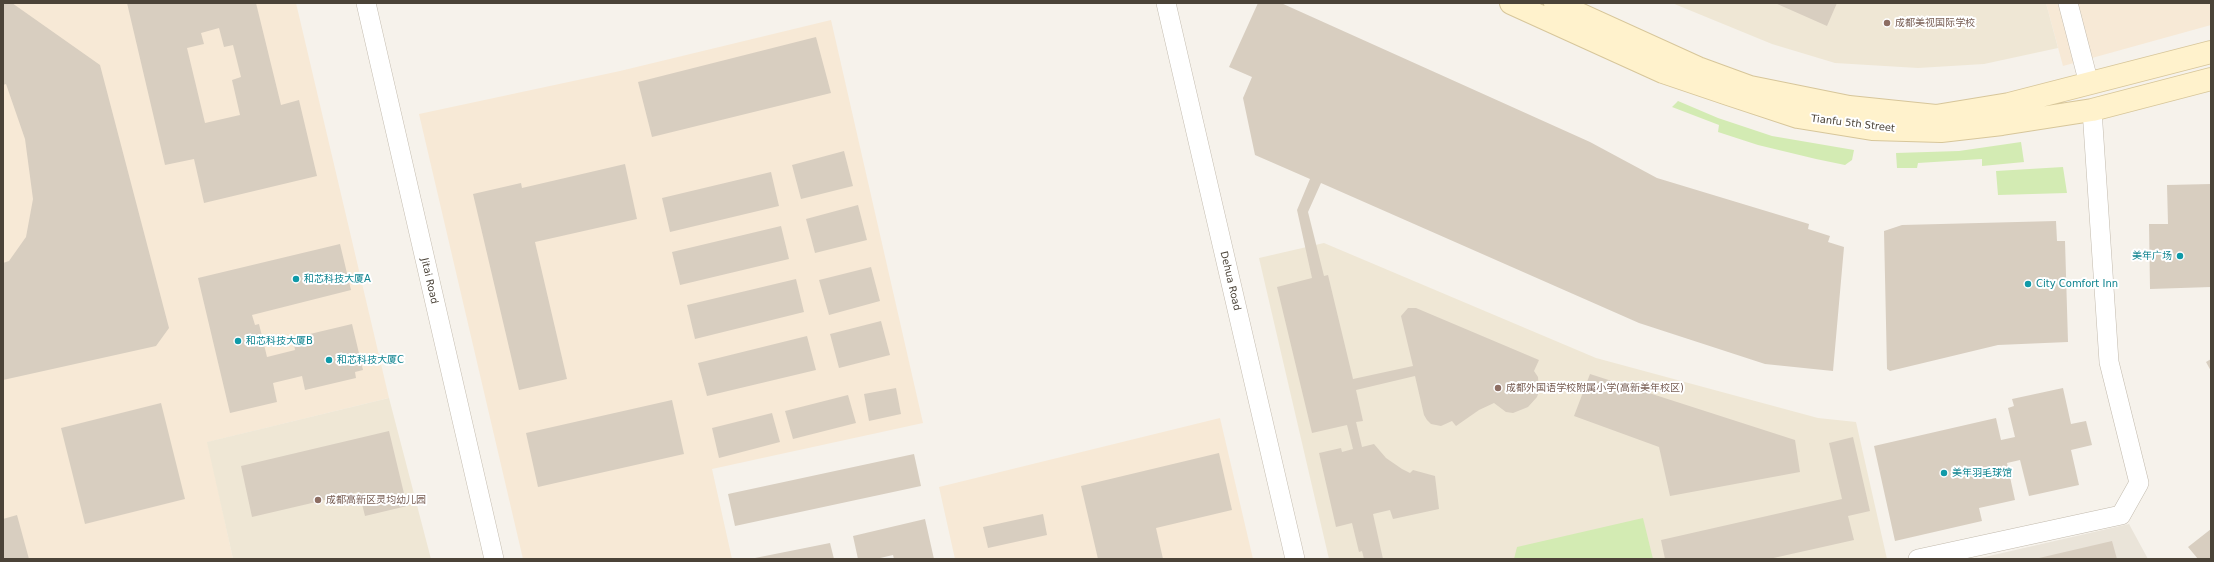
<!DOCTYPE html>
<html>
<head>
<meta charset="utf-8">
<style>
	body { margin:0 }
	#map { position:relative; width:2214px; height:562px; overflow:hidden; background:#f6f2eb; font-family:"DejaVu Sans",sans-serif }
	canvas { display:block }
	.frame { position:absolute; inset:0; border:4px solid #4b4338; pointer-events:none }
</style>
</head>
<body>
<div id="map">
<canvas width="2214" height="562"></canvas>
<div class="frame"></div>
</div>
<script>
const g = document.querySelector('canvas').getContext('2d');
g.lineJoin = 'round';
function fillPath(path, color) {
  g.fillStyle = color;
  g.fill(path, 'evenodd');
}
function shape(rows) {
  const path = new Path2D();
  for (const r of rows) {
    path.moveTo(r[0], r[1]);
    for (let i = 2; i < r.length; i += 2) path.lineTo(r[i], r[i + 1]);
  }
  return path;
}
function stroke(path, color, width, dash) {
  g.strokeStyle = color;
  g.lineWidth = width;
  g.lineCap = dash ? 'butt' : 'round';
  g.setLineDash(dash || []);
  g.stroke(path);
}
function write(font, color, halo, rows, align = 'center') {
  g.font = font + ' "DejaVu Sans","Noto Sans SC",sans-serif';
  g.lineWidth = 4;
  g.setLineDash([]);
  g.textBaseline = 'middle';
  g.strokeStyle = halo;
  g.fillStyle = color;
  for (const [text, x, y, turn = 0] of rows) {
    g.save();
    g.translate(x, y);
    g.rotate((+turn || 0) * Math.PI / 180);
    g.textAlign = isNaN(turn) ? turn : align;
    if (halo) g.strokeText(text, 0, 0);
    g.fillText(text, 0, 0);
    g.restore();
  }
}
const residential = shape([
	[2129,524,2148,559,1976,559]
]);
const commercial = shape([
	[3,3,296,3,389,398,208,442,233,559,3,559],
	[2046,3,2211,3,2211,25,2063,66],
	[831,20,923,423,712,469,732,559,523,559,419,114,620,71],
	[1220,418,1253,559,955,559,939,487]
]);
const education = shape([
	[1672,3,2046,3,2058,48,1984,64,1918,68,1835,63,1772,44],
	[1324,243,1596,358,1818,418,1856,422,1887,559,1329,559,1259,258],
	[389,398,431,559,233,559,207,442]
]);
const green = shape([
	[1678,101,1718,118,1772,136,1854,150,1852,160,1845,165,1816,159,1758,145,1718,132,1719,125,1672,107],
	[2021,142,2024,162,1982,166,1982,159,1918,163,1917,168,1897,168,1896,153,1959,151],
	[2063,167,2067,193,1998,195,1996,171],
	[1643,518,1653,559,1514,559,1517,547]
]);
const building = shape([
	[3,3,12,3,100,65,169,328,156,346,3,380,3,263,9,261,26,237,33,199,25,139,6,84,3,85],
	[127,3,256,3,281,105,299,100,317,176,204,203,194,159,165,165],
	[219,28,224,47,233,45,241,77,232,80,240,115,205,123,187,48,204,44,201,33],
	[1258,3,1281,3,1590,142,1657,178,1809,224,1808,229,1830,236,1828,242,1844,247,1833,371,1765,364,1639,323,1321,183,1308,212,1324,276,1328,275,1353,379,1413,366,1401,316,1408,308,1416,308,1539,360,1534,371,1538,377,1539,391,1537,397,1528,407,1513,413,1506,412,1494,403,1479,410,1456,426,1452,421,1441,426,1431,424,1427,420,1424,415,1415,376,1356,390,1363,421,1356,422,1362,447,1374,444,1386,458,1402,469,1410,473,1413,470,1435,476,1439,509,1393,519,1390,510,1373,514,1383,559,1364,559,1362,551,1359,552,1352,523,1336,527,1319,453,1341,448,1342,452,1353,449,1347,425,1312,433,1277,287,1312,278,1297,210,1310,179,1255,155,1243,98,1252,77,1229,67],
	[1775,3,1837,3,1827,26],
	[816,37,831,93,652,137,638,82],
	[844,151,853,186,801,199,792,165],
	[625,164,637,219,535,242,567,379,519,390,473,194,521,183,522,188],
	[771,172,779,206,670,232,662,198],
	[2211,184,2211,287,2150,289,2149,224,2168,224,2167,185],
	[858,205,867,240,815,253,806,219],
	[2056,221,2057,241,2065,241,2068,342,1998,345,1890,371,1887,369,1884,231,1902,225],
	[781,226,789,259,680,285,672,252],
	[340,244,351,290,252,315,255,325,259,324,267,357,295,350,293,338,352,324,363,370,355,372,356,378,305,390,302,376,273,383,277,402,230,413,198,278],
	[871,267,880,301,829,315,819,280],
	[796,279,804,312,695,339,687,305],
	[881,321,890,355,839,368,830,334],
	[807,336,816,370,707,396,698,363],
	[2211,359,2211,371,2206,362],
	[1590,374,1795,440,1800,472,1670,496,1659,447,1574,416],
	[896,388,901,414,869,421,864,394],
	[2063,388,2071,424,2086,421,2092,445,2071,450,2079,485,2029,496,2020,460,2007,463,2015,500,1979,508,1982,521,1895,541,1874,446,1996,418,2001,440,2015,437,2008,408,2014,406,2012,399],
	[848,395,856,423,793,439,785,411],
	[672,400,684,454,538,487,526,433],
	[161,403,185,499,85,524,61,428],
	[772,413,780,442,719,458,712,428],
	[389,431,407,506,365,516,359,492,252,517,241,466],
	[1853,437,1870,511,1848,516,1854,540,1769,559,1665,559,1661,540,1842,499,1829,443],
	[1219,453,1232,510,1156,528,1163,559,1098,559,1081,486],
	[914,454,921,486,735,526,728,494],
	[1043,514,1047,535,988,548,983,527],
	[17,515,29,559,3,559,3,519],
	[925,519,934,559,894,559,893,555,876,559,858,559,853,536],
	[2211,529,2211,559,2198,559,2188,547],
	[2112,541,2117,559,2039,559,2039,558],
	[830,543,834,559,755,559,755,558]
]);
const street = shape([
	[366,3,494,559],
	[1166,3,1295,559],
	[2068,3,2089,84],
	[1918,559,2121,515,2139,483,2109,362,2092,110]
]);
const secondary = shape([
	[1511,3,1663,72,1728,94,1798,117,1872,129,1941,131,2002,124,2092,110,2211,79],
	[1555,3,1698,68,1750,87,1849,107,1936,116,2009,104,2211,52]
]);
const markers = [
	[1887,23,4,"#8d6e63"],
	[2180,256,4,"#0f9aa8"],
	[296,279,4,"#0f9aa8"],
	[2028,284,4,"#0f9aa8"],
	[238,341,4,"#0f9aa8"],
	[329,360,4,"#0f9aa8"],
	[1498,388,4,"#8d6e63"],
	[1944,473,4,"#0f9aa8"],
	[318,500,4,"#8d6e63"]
];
const educationNames = [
	["成都美视国际学校",1895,23],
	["成都外国语学校附属小学(高新美年校区)",1506,388],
	["成都高新区灵均幼儿园",326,500]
];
const streetNames = [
	["Tianfu 5th Street",1853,124,7],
	["Jitai Road",429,281,77],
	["Dehua Road",1230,281,77]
];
const cultureNames = [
	["美年广场",2172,256,"right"],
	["和芯科技大厦A",304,279],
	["City Comfort Inn",2036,284],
	["和芯科技大厦B",246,341],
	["和芯科技大厦C",337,360],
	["美年羽毛球馆",1952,473]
];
fillPath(residential, '#eae4d9');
fillPath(commercial, '#f7e9d6');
fillPath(education, '#efe7d5');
fillPath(green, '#d3ebb3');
fillPath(building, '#d8cec0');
stroke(street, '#c2baad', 20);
stroke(secondary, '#d7c69a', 24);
stroke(street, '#fff', 19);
stroke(secondary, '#fff2cc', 22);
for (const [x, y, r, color] of markers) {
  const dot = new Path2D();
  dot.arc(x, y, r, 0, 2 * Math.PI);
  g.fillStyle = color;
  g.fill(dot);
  stroke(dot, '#fff', 1.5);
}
write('10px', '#785e54', '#fff', educationNames, 'left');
write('10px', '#4b4338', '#fff', streetNames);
write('10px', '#0d838f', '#fff', cultureNames, 'left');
</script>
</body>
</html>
